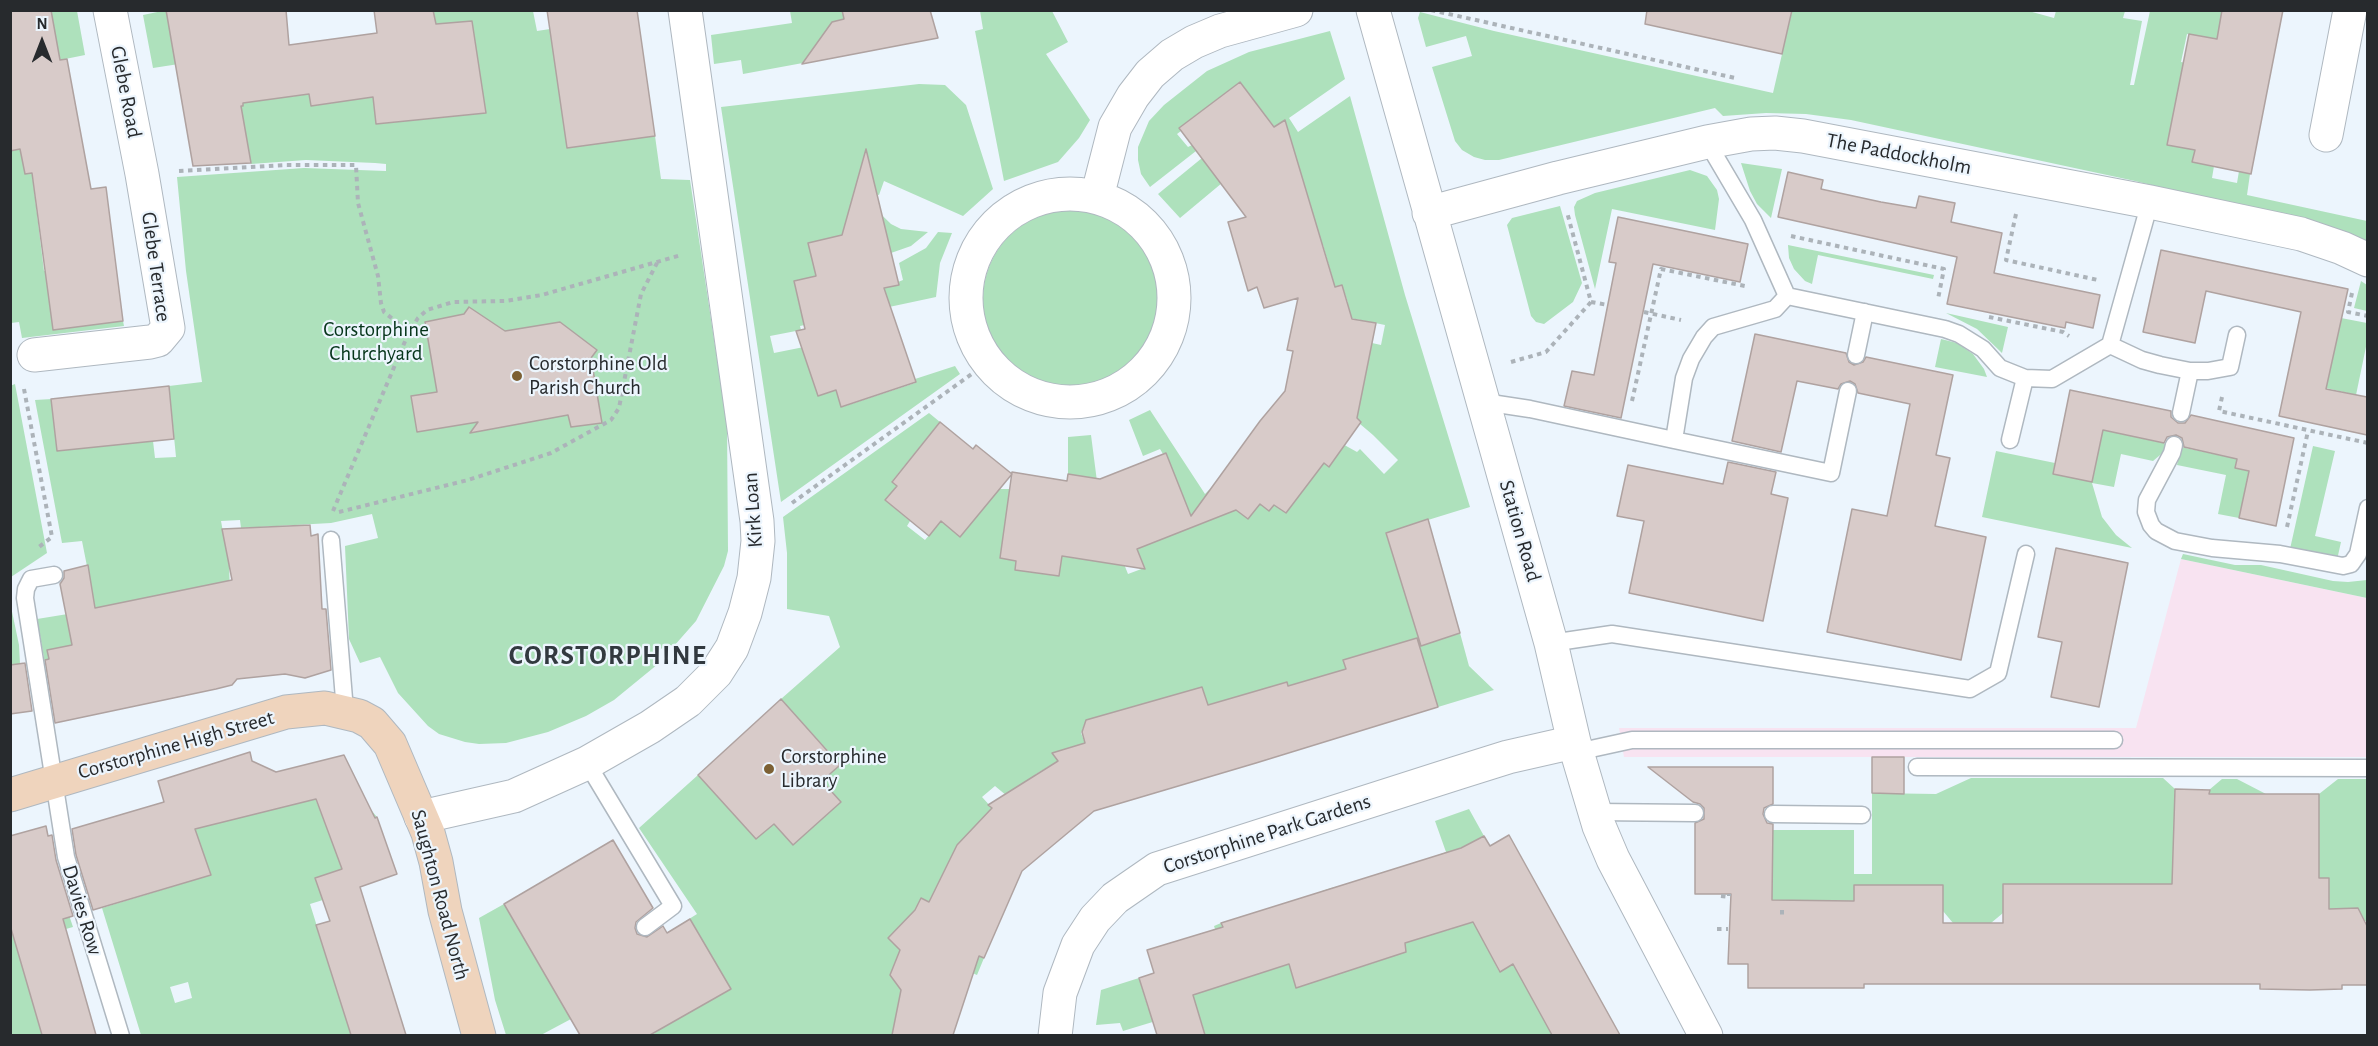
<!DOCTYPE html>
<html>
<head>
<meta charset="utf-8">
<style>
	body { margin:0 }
	#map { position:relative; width:2378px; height:1046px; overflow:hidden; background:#ecf5fd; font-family:"Alegreya Sans",sans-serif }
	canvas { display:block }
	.frame { position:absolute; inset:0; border:12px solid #272a2d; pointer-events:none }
	.north { position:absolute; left:12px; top:12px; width:60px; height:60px; -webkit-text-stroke:4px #ecf5fd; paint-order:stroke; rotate:0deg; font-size:16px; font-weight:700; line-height:24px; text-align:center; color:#272a2d }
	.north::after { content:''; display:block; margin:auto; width:21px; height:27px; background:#272a2d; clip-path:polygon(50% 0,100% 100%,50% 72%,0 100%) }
</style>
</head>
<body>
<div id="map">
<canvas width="2378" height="1046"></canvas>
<div class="frame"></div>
<div class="north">N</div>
</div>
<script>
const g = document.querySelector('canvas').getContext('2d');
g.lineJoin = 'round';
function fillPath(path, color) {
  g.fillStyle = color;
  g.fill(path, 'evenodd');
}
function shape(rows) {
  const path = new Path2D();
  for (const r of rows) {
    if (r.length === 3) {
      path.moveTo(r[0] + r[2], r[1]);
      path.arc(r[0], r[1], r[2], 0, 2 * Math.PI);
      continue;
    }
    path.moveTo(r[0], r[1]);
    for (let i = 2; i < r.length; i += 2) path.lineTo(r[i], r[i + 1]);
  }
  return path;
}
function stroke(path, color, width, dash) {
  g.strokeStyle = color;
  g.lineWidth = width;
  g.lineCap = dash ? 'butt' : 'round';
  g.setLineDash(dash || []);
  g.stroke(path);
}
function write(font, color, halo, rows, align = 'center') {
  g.font = font + ' "Alegreya Sans",sans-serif';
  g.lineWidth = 4.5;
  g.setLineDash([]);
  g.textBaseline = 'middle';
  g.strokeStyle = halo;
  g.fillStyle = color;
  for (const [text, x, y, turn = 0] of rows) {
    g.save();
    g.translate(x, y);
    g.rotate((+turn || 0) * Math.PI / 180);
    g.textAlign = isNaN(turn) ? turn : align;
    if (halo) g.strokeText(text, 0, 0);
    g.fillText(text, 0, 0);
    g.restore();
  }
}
const industrial = shape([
	[2181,559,2367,598,2367,757,1624,757,1619,728,2136,728]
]);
const green = shape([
	[167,10,289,97,309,94,311,106,333,103,370,58,376,124,486,113,472,21,436,25,433,11,533,11,537,31,550,29,567,148,655,136,661,179,690,180,727,425,728,551,724,566,696,621,674,646,666,644,656,654,658,664,614,700,586,716,548,732,506,743,479,744,465,742,439,734,428,726,398,693,380,657,360,663,349,639,345,546,378,538,372,514,331,523,241,528,240,520,221,521,229,565,232,648,179,591,130,601,135,623,103,647,82,541,62,543,35,400,52,399,57,451,153,441,155,458,176,457,169,386,202,382,186,271,177,177,304,168,386,171,386,164,375,163,306,160,251,164,243,118,234,107,243,106,239,82,224,57,153,68,143,15],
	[2025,10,2054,18,2056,11,2125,11,2123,18,2142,21,2130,85,2134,85,2150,11,2222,11,2217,39,2187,34,2181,62,2211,68,2172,121,2167,145,2195,150,2214,166,2212,178,2237,183,2239,171,2250,174,2247,195,2367,221,2367,245,2309,224,2135,181,1851,120,1806,114,1766,113,1723,116,1715,108,1499,160,1485,160,1474,157,1462,150,1455,141,1432,67,1472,56,1466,36,1426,47,1418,18,1420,12,1494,31,1773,93,1792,11],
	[51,11,77,11,85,55,11,70],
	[790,11,842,11,844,19,838,31,824,33,819,41,821,54,830,58,743,74,741,60,714,64,711,35,792,23],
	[980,11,1052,11,1068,42,1046,54,1090,120,1079,138,1058,162,1004,181,975,31,983,29],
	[1330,31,1345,79,1289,118,1298,132,1350,96,1405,295,1470,507,1386,533,1419,639,1423,638,1425,644,1460,633,1469,666,1494,690,1438,707,1424,661,1379,649,1343,660,1350,683,1326,692,1321,676,1300,683,1259,761,1247,766,1231,713,1139,712,1131,707,1122,710,1119,718,1086,720,1081,733,1085,743,1053,753,1058,761,1036,774,1013,801,995,786,982,797,992,808,943,908,921,898,931,935,984,958,977,975,933,956,900,926,888,938,911,960,897,963,891,972,896,983,908,987,892,1035,652,1035,681,1015,643,948,697,914,639,828,698,775,756,839,774,824,793,845,841,802,822,781,840,764,781,699,840,647,829,616,787,609,787,553,783,517,929,413,940,422,892,481,897,486,885,500,910,521,907,526,925,540,941,521,960,536,995,489,1010,489,1000,558,1016,561,1015,570,1058,576,1062,556,1079,559,1090,484,1087,483,1088,477,1068,474,1068,437,1091,435,1103,528,1110,529,1128,574,1144,568,1137,549,1194,526,1166,453,1163,454,1160,449,1143,456,1129,420,1150,410,1205,494,1209,490,1248,519,1260,504,1269,511,1274,505,1286,513,1324,463,1329,467,1321,432,1357,452,1360,449,1384,474,1398,460,1373,435,1340,407,1360,402,1372,343,1381,345,1385,325,1321,312,1348,303,1342,285,1335,287,1323,245,1295,252,1314,217,1290,138,1222,183,1180,218,1158,194,1202,158,1277,130,1240,82,1179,128,1181,131,1177,134,1188,147,1192,145,1196,151,1150,187,1141,174,1138,160,1138,147,1149,121,1164,105,1207,71,1249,52],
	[919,84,945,85,966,105,993,189,963,216,884,181,879,195,855,189,891,224,901,229,928,232,911,246,891,253,884,225,808,243,816,276,794,281,800,308,898,285,898,282,903,280,899,263,926,248,938,232,952,233,940,263,936,297,800,326,801,330,770,336,774,353,804,347,818,395,836,390,842,407,915,383,915,379,955,366,960,374,781,502,721,107],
	[20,149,25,174,32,173,44,271,65,269,51,311,53,329,123,321,124,326,22,338,19,322,11,323,11,151],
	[1741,163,1782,169,1771,218,1757,204,1750,191],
	[1690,170,1707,176,1717,190,1719,199,1715,230,1612,209,1595,289,1575,215,1574,207,1577,201,1595,193],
	[1560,206,1582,283,1573,302,1544,324,1536,322,1531,316,1507,225,1512,218],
	[1072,299,89],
	[1788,245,1934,275,1933,279,1818,255,1812,284,1805,281,1794,269,1789,258],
	[2361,281,2367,285,2367,311,2354,308],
	[1946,313,2008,327,2002,353,1977,329],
	[2341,318,2367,323,2367,342,2356,395,2326,388],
	[1941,339,1957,343,1973,354,1984,369,1987,377,1935,367],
	[15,384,47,553,11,577,10,386],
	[2103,430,2172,445,2153,461,2121,454,2114,487,2092,483,2102,517,2116,535,2132,548,1982,517,1996,451,2055,463,2053,474,2092,482],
	[2313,446,2335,451,2315,536,2341,542,2337,560,2290,549],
	[2181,447,2237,459,2249,470,2239,518,2218,514,2226,475,2177,465],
	[2183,554,2235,565,2261,565,2333,581,2348,582,2367,580,2367,598,2181,559],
	[10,602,19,645,20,664,11,665],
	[74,613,80,644,52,675,47,675,37,619],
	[1971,778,2163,778,2175,789,2174,827,2192,828,2208,827,2209,790,2222,779,2237,779,2266,794,2319,794,2338,779,2367,779,2367,921,2365,921,2358,908,2329,909,2329,879,2170,884,2170,923,2032,884,2003,885,2003,913,1991,923,1953,923,1943,911,1872,901,1772,900,1773,830,1854,830,1854,874,1872,874,1872,793,1936,794],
	[315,798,326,825,372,811,377,817,337,831,348,867,323,900,310,904,351,1035,141,1035,102,908,211,875,195,829],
	[188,982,192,998,175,1003,170,987],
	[1469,809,1484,836,1453,852,1539,890,1549,908,1498,936,1486,946,1499,971,1513,964,1607,1011,1563,1036,1205,1035,1202,1024,1184,1030,1179,1014,1123,1031,1120,1023,1096,1025,1101,990,1139,978,1148,1008,1223,985,1207,932,1215,929,1214,926,1221,923,1240,980,1289,964,1296,987,1348,971,1322,891,1331,888,1339,886,1364,966,1406,952,1402,930,1430,935,1452,929,1456,913,1438,855,1446,852,1435,821],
	[504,904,571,1019,541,1035,506,1035,495,1000,479,918],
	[66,906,73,927,16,943,42,1035,11,1036,11,921]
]);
const building = shape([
	[10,10,51,10,60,60,67,59,91,189,106,187,123,321,53,330,32,173,25,174,20,149,10,151,10,10],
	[166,10,286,10,289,45,377,33,374,10,433,10,436,24,472,21,486,113,376,124,373,97,311,106,309,94,243,103,243,106,241,106,251,163,193,166,166,10],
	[547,10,637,10,655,136,567,148,547,10],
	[842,10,930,10,938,38,802,64,832,22,844,19,842,10],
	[1647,10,1792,10,1782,54,1645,24,1647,10],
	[2222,10,2283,10,2251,174,2192,162,2195,150,2167,145,2189,34,2217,39,2222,10],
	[1240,82,1274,127,1285,120,1335,287,1342,285,1352,319,1376,323,1357,418,1361,422,1329,467,1324,463,1286,513,1274,505,1269,511,1260,504,1248,519,1236,510,1137,549,1145,569,1062,556,1059,576,1015,570,1016,561,1000,558,1012,472,1067,481,1068,474,1100,479,1166,453,1191,516,1260,421,1285,391,1293,351,1287,350,1298,298,1264,308,1257,287,1248,291,1228,222,1246,217,1179,128,1240,82],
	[866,149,899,285,884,288,916,382,841,407,836,390,818,396,796,331,805,329,794,281,816,276,808,243,842,235,866,149],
	[1788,172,1823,180,1821,189,1881,202,1916,208,1919,196,1955,203,1951,222,2002,233,1994,273,2100,295,2093,328,2066,322,2065,328,1947,304,1957,257,1778,217,1788,172],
	[1618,217,1748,244,1740,282,1653,264,1621,418,1564,406,1572,371,1594,375,1616,263,1609,262,1618,217],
	[2161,250,2348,289,2326,389,2367,397,2367,435,2279,416,2301,312,2206,291,2195,343,2143,332,2161,250],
	[469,307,505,331,560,322,597,350,591,358,602,423,571,427,568,415,470,433,478,422,417,432,411,396,437,392,425,322,464,314,469,307],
	[1755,334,1846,353,1849,362,1854,365,1863,362,1866,357,1953,375,1936,455,1950,458,1935,526,1986,537,1961,660,1827,632,1852,509,1887,516,1910,404,1858,393,1855,384,1850,381,1841,384,1838,389,1797,381,1781,452,1732,441,1755,334],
	[169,386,174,439,57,451,51,399,169,386],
	[2070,390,2171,411,2171,417,2178,423,2185,423,2191,415,2294,438,2276,526,2239,518,2249,471,2235,468,2237,459,2184,447,2182,438,2176,435,2167,437,2164,443,2103,430,2092,482,2053,474,2070,390],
	[940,422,973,449,976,445,1012,474,960,537,941,521,929,536,885,500,897,486,892,482,940,422],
	[1728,462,1776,472,1771,494,1788,498,1763,621,1629,593,1644,521,1617,516,1628,465,1723,484,1728,462],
	[1428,519,1460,633,1421,646,1386,533,1428,519],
	[310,525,311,536,318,534,322,609,326,609,331,670,305,678,285,674,237,679,232,685,216,689,55,723,45,660,49,659,47,650,72,645,60,584,64,578,64,571,88,565,95,608,232,580,222,529,310,525],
	[2056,548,2128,563,2099,707,2051,697,2062,642,2038,637,2056,548],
	[1417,638,1438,707,1256,763,1094,811,1022,871,984,958,979,956,953,1035,892,1035,901,990,890,975,900,950,888,938,915,910,921,898,929,902,957,845,992,808,988,805,1058,761,1052,753,1085,743,1082,732,1086,720,1202,687,1208,705,1287,682,1288,686,1346,669,1343,660,1417,638],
	[25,663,32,711,10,714,10,665,25,663],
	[781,699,840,765,822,781,841,802,793,845,774,824,756,839,698,775,781,699],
	[250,752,252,761,276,772,344,755,375,818,377,817,397,874,360,887,406,1035,351,1035,316,925,330,921,315,878,342,869,316,799,195,829,211,875,93,910,76,855,72,829,164,802,158,781,250,752],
	[1872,757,1904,757,1904,794,1872,793,1872,757],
	[1648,767,1773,767,1773,804,1764,808,1763,814,1767,823,1773,824,1772,900,1854,901,1854,885,1943,885,1943,923,2003,923,2003,884,2172,884,2175,789,2210,790,2209,794,2319,794,2319,878,2329,878,2329,909,2358,908,2367,926,2367,985,2342,985,2342,989,2310,990,2260,989,2260,984,1864,984,1864,988,1748,988,1748,964,1728,964,1731,894,1695,894,1695,823,1704,819,1704,808,1700,804,1693,802,1648,767],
	[46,826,48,836,52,835,56,860,73,916,63,919,96,1035,42,1035,10,925,10,836,46,826],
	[1509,835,1620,1035,1552,1035,1513,964,1500,972,1473,922,1405,943,1406,952,1296,988,1289,964,1193,995,1205,1035,1157,1035,1139,978,1154,973,1147,950,1223,927,1221,923,1461,848,1484,836,1490,846,1509,835],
	[613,840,653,908,636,922,635,928,637,934,647,937,663,926,667,933,690,919,731,989,650,1035,580,1035,504,904,613,840]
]);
const path = shape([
	[1431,10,1735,78],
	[179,171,286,165,356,165,358,203,378,276,381,303,384,312,409,332],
	[2016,214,2006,260,2098,280],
	[1791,236,1944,269,1938,299],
	[2352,293,2348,312,2368,316],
	[1591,302,1608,305],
	[1644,312,1681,320],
	[1989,317,2063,332,2069,336],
	[1511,362,1546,352,1591,302,1567,212],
	[24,389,52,537,39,547],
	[2222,397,2219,411,2368,443],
	[1632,401,1661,269,1745,286],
	[792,503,987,363],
	[333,511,409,332,418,318,427,310,453,302,505,301,542,295,681,255],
	[339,512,468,480,551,453,611,420,619,408,641,294,657,263],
	[2287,527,2308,431],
	[1721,896,1729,897,1729,894],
	[1782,910,1782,918],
	[1717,929,1728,929]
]);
const lane = shape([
	[1707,142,1753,220,1787,296,1945,329,1959,334,1983,349,2000,368,2025,378,2052,379,2110,345,2150,202],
	[1787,296,1775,309,1713,327,1704,337,1691,359,1684,378,1674,440,1831,473,1848,391],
	[2110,345,2142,360,2160,365,2190,371,2208,371,2230,367,2237,335],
	[1856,355,1865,312],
	[1484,402,1530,409,1674,440],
	[2181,413,2190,371],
	[2010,440,2025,378],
	[2174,445,2172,453,2147,500,2146,512,2151,525,2156,531,2175,541,2212,548,2280,554,2343,566,2351,564,2358,554,2368,508],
	[331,540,345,711],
	[54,575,31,579,26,589,25,598,66,857,121,1036],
	[1551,643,1612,634,1970,689,1998,673,2026,554],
	[1577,752,1632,740,2114,740],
	[587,763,673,906,645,927],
	[1917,767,2368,768],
	[1595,812,1695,813],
	[1773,814,1862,815]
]);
const street = shape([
	[1373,10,1551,643,1574,742,1599,826,1613,859,1706,1036],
	[2326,135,2350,10],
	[1070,298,104],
	[1097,197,1115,127,1133,96,1150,74,1172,55,1194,42,1220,31,1296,10],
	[1429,213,1558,178,1707,142,1751,134,1775,133,1803,136,2150,202,2301,234,2342,248,2368,260],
	[34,355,150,342,158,340,168,328,142,174,110,10],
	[421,817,514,796,587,763,650,727,688,701,716,673,732,648,745,613,754,578,758,541,757,521,685,10],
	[1055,1036,1060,993,1078,945,1095,919,1115,898,1157,869,1457,773,1508,757,1574,742]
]);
const secondary = shape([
	[10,795,286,712,325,708,359,716,372,723,390,744,428,833,436,862,445,911,479,1036]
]);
const markers = [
	[517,376,6,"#7c6033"],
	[769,769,6,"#7c6033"]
];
const streetNames = [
	["Glebe Road",126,92,79],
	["The Paddockholm",1899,154,11],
	["Glebe Terrace",156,267,82],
	["Kirk Loan",753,510,-94],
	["Station Road",1520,531,74],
	["Corstorphine High Street",176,745,-16],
	["Corstorphine Park Gardens",1267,834,-18],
	["Saughton Road North",440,895,75],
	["Davies Row",82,910,73]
];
const parkNames = [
	["Corstorphine",376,330],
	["Churchyard",376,354]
];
const poiNames = [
	["Corstorphine Old",529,364],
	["Parish Church",529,388],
	["Corstorphine",781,757],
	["Library",781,781]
];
const districtNames = [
	["CORSTORPHINE",608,656]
];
fillPath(industrial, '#f8e3f1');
fillPath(green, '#aee1bc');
fillPath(building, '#d8cbc9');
stroke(building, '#afa2a0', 1.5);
stroke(lane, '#afb8c0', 19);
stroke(street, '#afb8c0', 35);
stroke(secondary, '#afb8c0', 35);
stroke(path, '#acb3b9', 4, [4.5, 4.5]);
stroke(lane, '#fff', 16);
stroke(street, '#fff', 33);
stroke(secondary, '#efd4bd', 33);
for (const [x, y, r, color] of markers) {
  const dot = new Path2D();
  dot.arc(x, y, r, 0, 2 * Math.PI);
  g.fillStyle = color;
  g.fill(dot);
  stroke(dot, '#ecf5fd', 2);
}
write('21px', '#272a2d', '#ecf5fd', streetNames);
write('21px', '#05351a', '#ecf5fd', parkNames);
write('21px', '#272a2d', '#ecf5fd', poiNames, 'left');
g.letterSpacing = '1.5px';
write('bold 27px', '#32393f', '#ecf5fd', districtNames);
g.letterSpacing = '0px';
</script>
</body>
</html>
